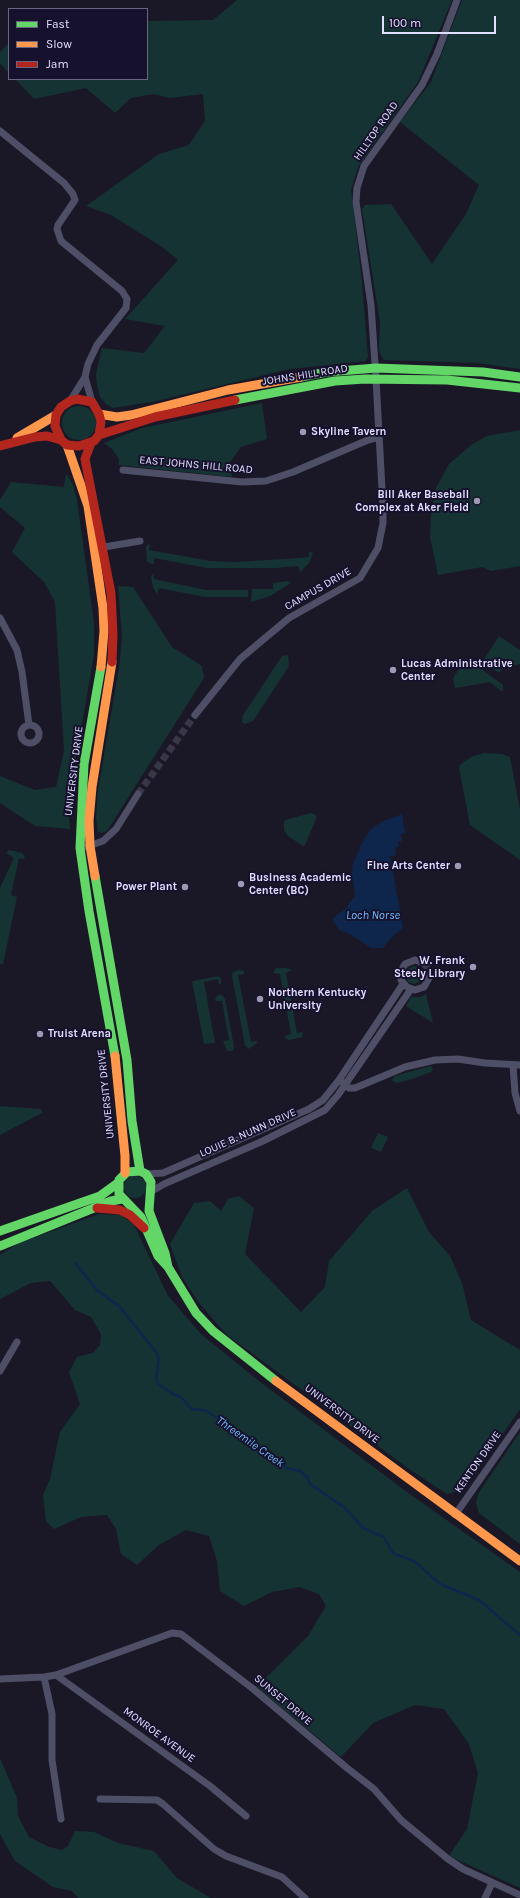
<!DOCTYPE html>
<html>
<head>
<meta charset="utf-8">
<style>
	body { margin:0 }
	#map { position:relative; width:520px; height:1898px; overflow:hidden; background:#1a1827; font-family:Karla,sans-serif }
	canvas { display:block }
	.legend { position:absolute; left:8px; top:8px; width:140px; height:72px; box-sizing:border-box; background:#16122d; border:1px solid #686481; margin:0; padding:5px 7px; list-style:none; font-size:12px; color:#e2deff }
	.legend li { display:flex; align-items:center; gap:8px; height:20px }
	.legend b { width:20px; border:1px solid #686481 }
	.scale { position:absolute; left:382px; top:16px; width:114px; height:18px; box-sizing:border-box; border:2px solid #e2deff; border-top:0; padding-left:5px; font-size:12px; line-height:14px; white-space:nowrap; color:#e2deff; -webkit-text-stroke:3px #16122d; paint-order:stroke }
</style>
</head>
<body>
<div id="map">
<canvas width="520" height="1898"></canvas>
<ul class="legend">
<li><b style="height:5px;background:#63d668"></b>Fast</li>
<li><b style="height:5px;background:#ff974d"></b>Slow</li>
<li><b style="height:5px;background:#b3261e"></b>Jam</li>
</ul>
<div class="scale">100 m</div>
</div>
<script>
const g = document.querySelector('canvas').getContext('2d');
g.lineJoin = 'round';
function fillPath(path, color) {
  g.fillStyle = color;
  g.fill(path, 'evenodd');
}
function shape(rows) {
  const path = new Path2D();
  for (const r of rows) {
    if (r.length === 3) {
      path.moveTo(r[0] + r[2], r[1]);
      path.arc(r[0], r[1], r[2], 0, 2 * Math.PI);
      continue;
    }
    path.moveTo(r[0], r[1]);
    for (let i = 2; i < r.length; i += 2) path.lineTo(r[i], r[i + 1]);
  }
  return path;
}
function stroke(path, color, width, dash) {
  g.strokeStyle = color;
  g.lineWidth = width;
  g.lineCap = dash ? 'butt' : 'round';
  g.setLineDash(dash || []);
  g.stroke(path);
}
function write(font, color, halo, rows, align = 'center') {
  g.font = font + ' Karla,sans-serif';
  g.lineWidth = 4;
  g.setLineDash([]);
  g.textBaseline = 'middle';
  g.strokeStyle = halo;
  g.fillStyle = color;
  for (const [text, x, y, turn = 0] of rows) {
    g.save();
    g.translate(x, y);
    g.rotate((+turn || 0) * Math.PI / 180);
    g.textAlign = isNaN(turn) ? turn : align;
    if (halo) g.strokeText(text, 0, 0);
    g.fillText(text, 0, 0);
    g.restore();
  }
}
const green = shape([
	[237,0,452,0,418,82,358,167,351,190,362,282,368,357,366,361,290,369,152,402,113,408,106,404,100,397,97,385,96,374,102,348,144,353,165,326,125,319,178,260,162,247,111,215,86,206,159,154,189,145,205,121,203,94,169,98,154,94,131,98,115,113,86,88,34,99,15,79,147,79,147,21,213,20],
	[462,0,520,0,520,369,477,363,384,360,379,351,380,322,362,209,365,205,391,204,432,264,466,214,479,185,400,122,431,82],
	[9,43,9,73,0,63,0,52],
	[262,403,267,439,241,447,230,462,232,477,119,465,119,459,112,449,104,443,142,428],
	[79,423,17],
	[520,430,520,566,491,571,482,567,438,575,430,537,431,514,436,488,449,464,471,445,487,436],
	[66,473,73,485,77,500,94,623,94,655,73,775,69,816,70,829,35,826,0,803,0,776,35,790,56,787,64,751,55,602,44,582,12,552,25,528,0,507,0,500,11,482,64,487],
	[150,544,149,550,210,561,234,562,286,559,309,557,309,551,313,553,309,563,300,572,298,566,275,568,207,568,154,558,154,564,149,563,147,561,146,549,146,546],
	[154,573,154,579,206,590,248,590,248,597,205,597,159,588,157,595,153,587,151,577],
	[288,581,291,583,270,596,251,602,252,589,273,589,273,583],
	[118,586,133,587,172,647,202,666,204,678,107,831,102,833,98,832,96,818,98,790,119,668,122,638],
	[499,636,520,650,520,664,503,668,499,673,483,661],
	[288,655,289,666,253,721,244,724,242,721,243,715,282,656],
	[467,658,503,685,503,691,501,691,490,682,455,688,453,678],
	[484,753,502,754,510,757,520,810,520,860,470,825,459,768,460,765,471,757],
	[311,813,316,815,316,819,305,845,303,846,288,836,284,830,284,823,285,820],
	[9,850,22,853,25,857,24,859,19,858,11,895,17,897,3,964,0,964,0,888,14,858,6,853],
	[414,966,422,970,424,975,422,981,414,984,408,982,406,973,409,968],
	[276,968,286,968,292,970,286,973,297,1033,303,1032,302,1037,289,1040,285,1038,285,1036,291,1034,280,974,273,973],
	[239,970,244,971,244,974,238,975,251,1042,257,1041,257,1043,249,1049,245,1045,232,976,233,972],
	[219,976,221,979,221,984,219,984,218,979,204,982,215,1043,204,1044,192,981],
	[221,994,225,999,234,1046,233,1051,227,1051,223,1041,229,1040,222,1001,216,1001,215,999,218,995],
	[426,994,433,1023,406,1006,411,997,421,997],
	[430,1066,433,1068,431,1072,415,1078,397,1083,394,1082,392,1080,395,1076],
	[0,1106,41,1109,42,1113,0,1135],
	[378,1133,388,1137,381,1152,371,1148],
	[135,1187,11],
	[407,1188,429,1232,450,1256,462,1283,471,1320,520,1350,520,1409,474,1476,458,1491,447,1494,412,1471,227,1335,199,1303,182,1277,170,1244,194,1203,210,1201,221,1211,228,1199,239,1196,254,1208,245,1254,301,1312,325,1287,329,1261,372,1211],
	[99,1214,121,1215,134,1225,168,1296,202,1335,259,1381,407,1492,520,1572,520,1888,449,1856,467,1829,478,1773,469,1744,444,1709,415,1705,373,1723,341,1757,257,1687,308,1636,326,1606,319,1594,299,1587,272,1592,244,1606,220,1591,217,1561,209,1536,186,1530,159,1545,137,1565,121,1554,116,1529,107,1515,81,1517,54,1529,46,1521,43,1495,50,1479,60,1432,80,1404,69,1372,77,1357,93,1353,100,1345,101,1334,91,1317,75,1310,50,1281,31,1283,0,1299,0,1255,19,1243],
	[520,1432,520,1544,479,1513,476,1503,478,1494],
	[0,1758,17,1798,18,1816,29,1837,49,1847,62,1850,68,1846,75,1831,94,1832,118,1843,154,1851,177,1878,211,1898,78,1898,72,1891,53,1887,15,1861,0,1834]
]);
const water = shape([
	[402,814,405,833,401,834,402,841,398,842,399,847,395,848,396,855,390,856,403,928,391,938,383,948,371,948,348,933,339,930,332,919,345,909,355,896,352,875,353,863,364,839,370,830,381,822]
]);
const stream = shape([
	[75,1263,98,1291,119,1306,156,1352,159,1358,156,1379,158,1384,173,1394,181,1397,192,1409,205,1410,222,1421,230,1430,268,1454,287,1468,300,1471,307,1477,310,1484,344,1507,363,1528,384,1537,391,1550,395,1554,414,1561,440,1584,479,1600,520,1635]
]);
const streetTunnel = shape([
	[138,794,195,715],
	[424,963,429,971,429,978]
]);
const street = shape([
	[0,131,64,183,73,194,75,200,58,225,57,229,61,241,122,291,127,299,126,308,97,345,88,364,85,377,70,401],
	[85,377,92,402],
	[123,470,242,482,266,481,293,472,368,440,379,437],
	[104,547,140,541],
	[0,618,17,650,22,672,29,725],
	[195,715,240,659,289,618,360,578,378,548,383,523,383,507,376,379,371,305,356,202,357,188,364,166,422,85,437,54,457,0],
	[30,734,9],
	[86,847,103,841,116,829,138,794],
	[424,963,415,960,405,964,401,971,401,980,407,987,415,990,424,987,429,978],
	[513,1065,515,1093,520,1111],
	[342,1082,349,1088,355,1088,405,1067,435,1060,458,1059,485,1063,520,1065],
	[146,1174,163,1173,309,1109,323,1100,339,1080,403,984],
	[152,1191,164,1184,263,1141,325,1110,338,1095,411,989],
	[0,1371,17,1342],
	[455,1515,520,1422],
	[56,1675,210,1786,246,1816],
	[44,1677,52,1714,52,1760,61,1819],
	[0,1679,44,1677,56,1675,172,1633,181,1634,252,1688,347,1768,374,1789,401,1820,448,1859,463,1869,520,1895],
	[100,1799,157,1800,163,1804,214,1849,226,1856,282,1877,305,1898],
	[485,1898,492,1883]
]);
const fast = shape([
	[301,377,327,372,376,368,483,372,520,377],
	[235,400,335,381,365,379,447,380,520,388],
	[101,667,84,764,80,848,89,911,115,1056],
	[95,876,127,1060,132,1121,140,1171],
	[0,1231,100,1196,118,1183],
	[0,1246,111,1201,122,1199],
	[168,1267,165,1253,149,1211,151,1182,146,1174,140,1171,127,1172,119,1180,119,1194,141,1217,158,1256,168,1267,196,1313,213,1331,276,1381]
]);
const slow = shape([
	[99,414,117,417,131,415,228,390,301,377],
	[17,438,56,415],
	[67,445,88,506,103,608,104,631,101,667],
	[95,876,90,846,89,821,92,787,112,662],
	[115,1056,125,1156,125,1173],
	[276,1381,520,1561]
]);
const jam = shape([
	[77,399,92,402,99,414,101,422,99,435,94,441,79,446,67,445,61,440,55,426,56,415,61,407,70,401,77,399],
	[99,435,155,417,235,400],
	[91,443,85,459,111,593,113,634,112,662],
	[0,446,35,437,47,436,61,440],
	[97,1208,120,1210,130,1215,144,1228]
]);
const markers = [
	[303,432,4,"#9c99b3"],
	[477,501,4,"#9c99b3"],
	[393,670,4,"#9c99b3"],
	[458,866,4,"#9c99b3"],
	[241,884,4,"#9c99b3"],
	[185,887,4,"#9c99b3"],
	[473,967,4,"#9c99b3"],
	[260,999,4,"#9c99b3"],
	[40,1034,4,"#9c99b3"]
];
const streetNames = [
	["HILLTOP ROAD",376,131,-55],
	["JOHNS HILL ROAD",305,375,-9],
	["EAST JOHNS HILL ROAD",196,465,5],
	["CAMPUS DRIVE",318,589,-30],
	["UNIVERSITY DRIVE",74,771,-83],
	["UNIVERSITY DRIVE",106,1094,-96],
	["LOUIE B. NUNN DRIVE",248,1133,-24],
	["UNIVERSITY DRIVE",342,1414,37],
	["KENTON DRIVE",478,1462,-55],
	["SUNSET DRIVE",283,1700,40],
	["MONROE AVENUE",159,1735,36]
];
const poiNames = [
	["Skyline Tavern",311,432],
	["Bill Aker Baseball",469,495,"right"],
	["Complex at Aker Field",469,508,"right"],
	["Lucas Administrative",401,664],
	["Center",401,677],
	["Fine Arts Center",450,866,"right"],
	["Business Academic",249,878],
	["Center (BC)",249,891],
	["Power Plant",177,887,"right"],
	["W. Frank",465,961,"right"],
	["Steely Library",465,974,"right"],
	["Northern Kentucky",268,993],
	["University",268,1006],
	["Truist Arena",48,1034]
];
const waterNames = [
	["Loch Norse",373,916],
	["Threemile Creek",250,1442,35]
];
fillPath(green, '#163333');
fillPath(water, '#0f264c');
stroke(stream, '#0f264c', 2.5);
stroke(streetTunnel, '#383647', 7, [7, 3.5]);
stroke(street, '#4f4e67', 7);
stroke(fast, '#63d668', 9);
stroke(slow, '#ff974d', 9);
stroke(jam, '#b3261e', 9);
for (const [x, y, r, color] of markers) {
  const dot = new Path2D();
  dot.arc(x, y, r, 0, 2 * Math.PI);
  g.fillStyle = color;
  g.fill(dot);
  stroke(dot, '#16122d', 1.5);
}
write('11px', '#e2deff', '#16122d', streetNames);
write('bold 11px', '#e2deff', '#16122d', poiNames, 'left');
write('italic 12px', '#6ebdfd', '#16122d', waterNames);
</script>
</body>
</html>
